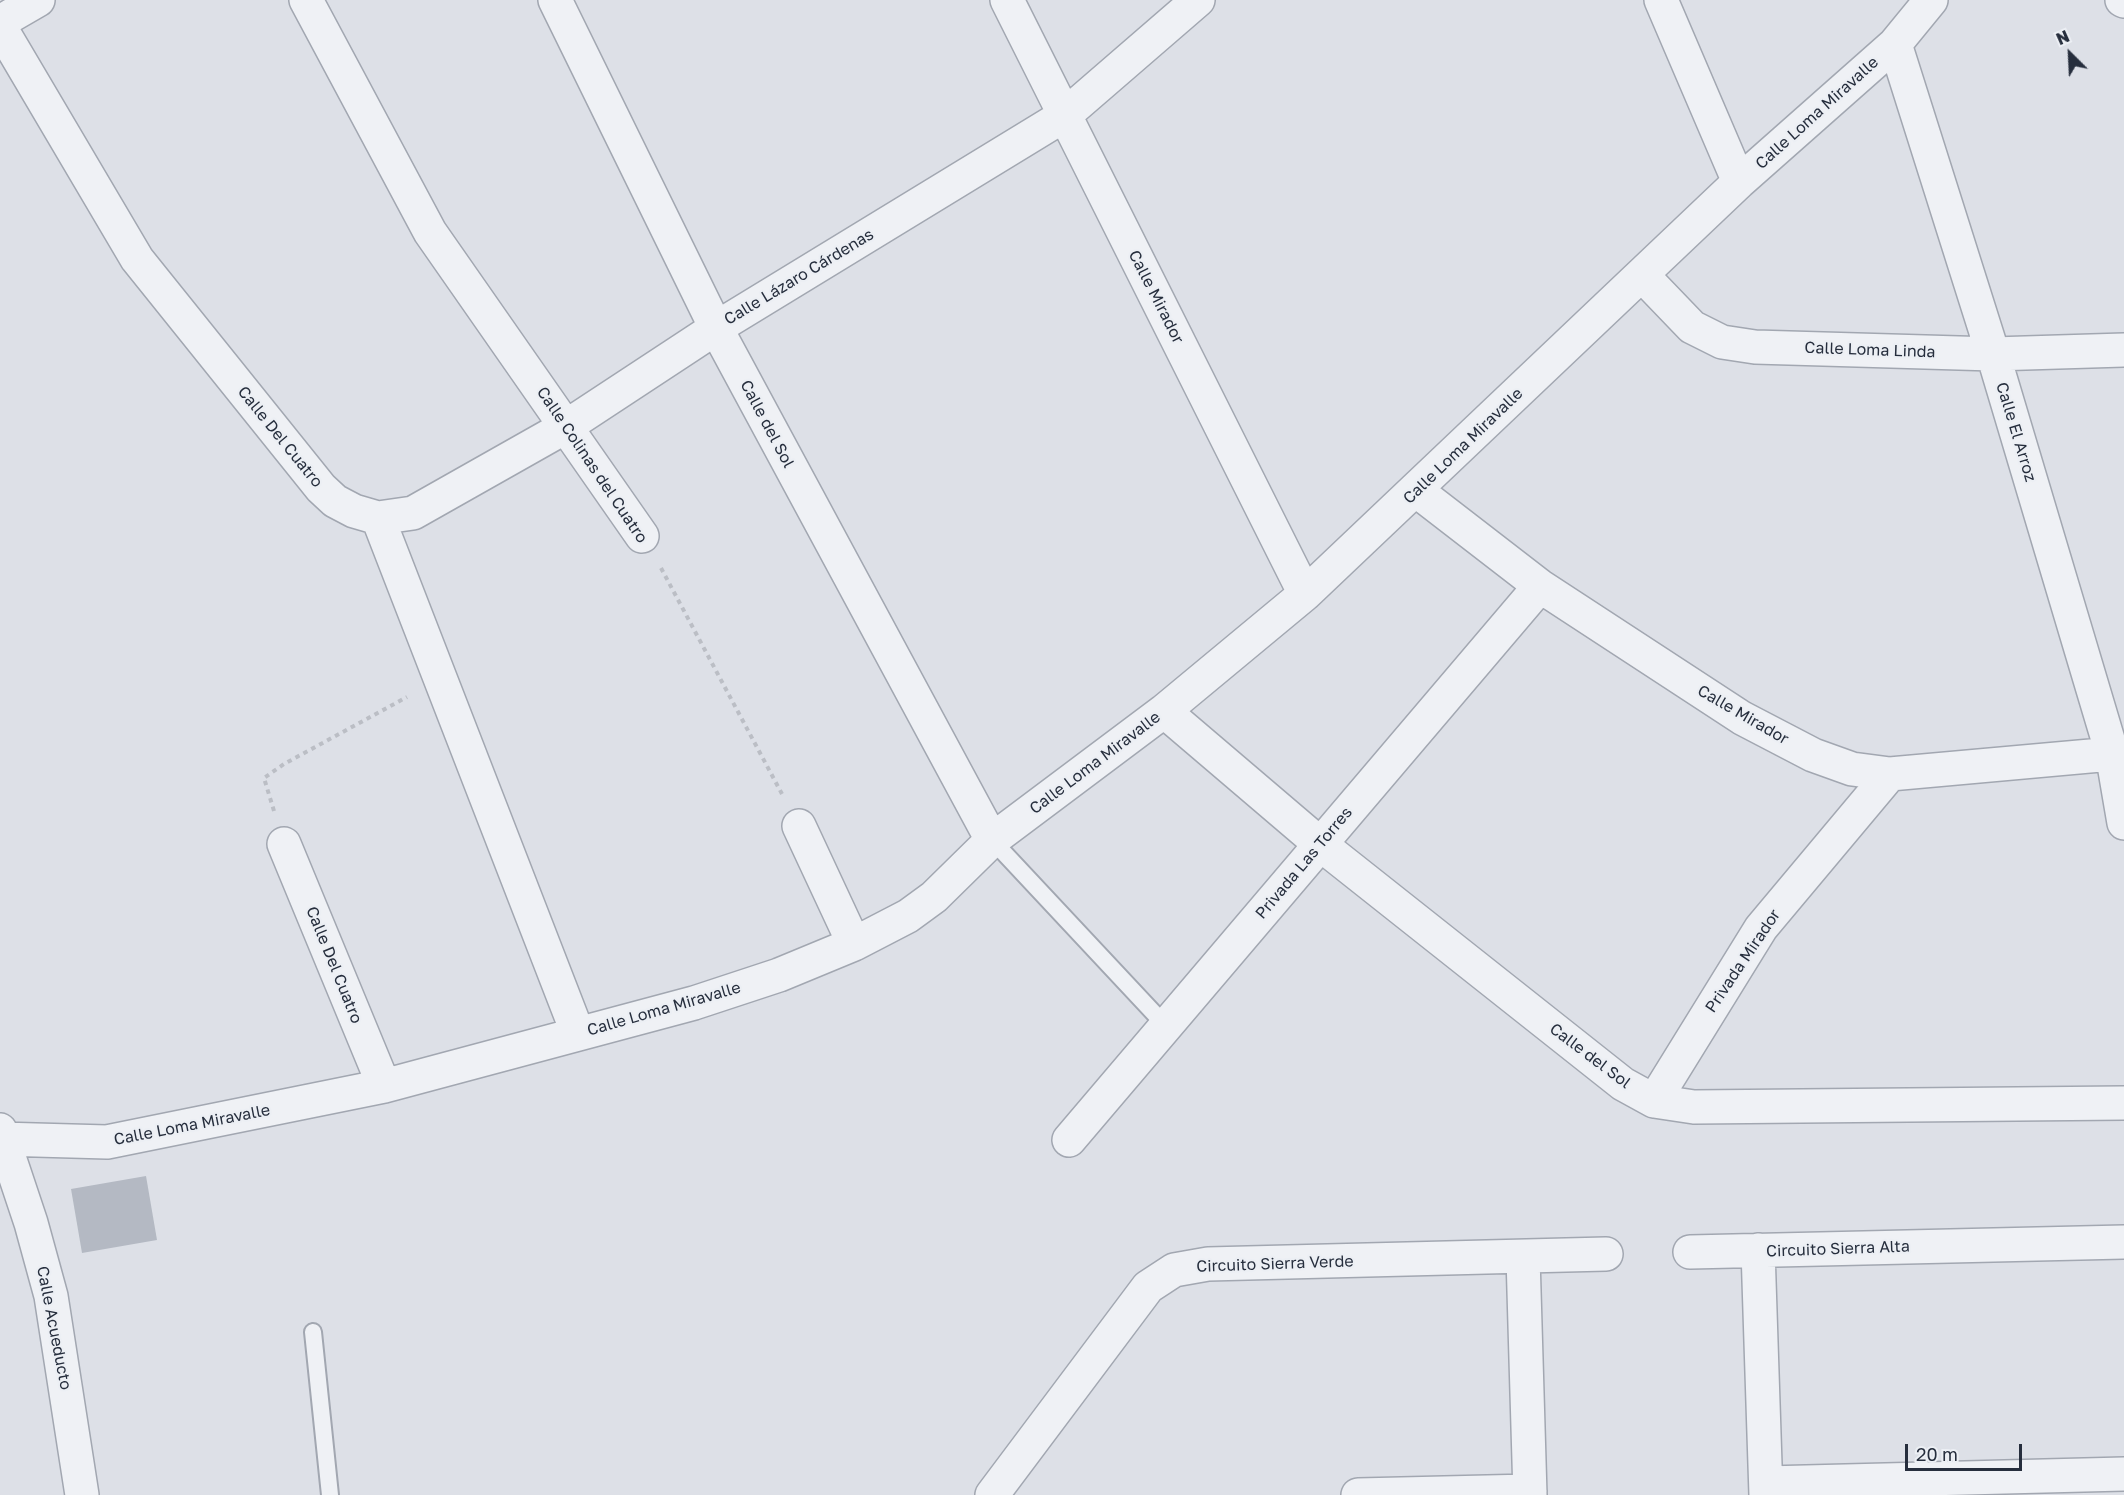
<!DOCTYPE html>
<html>
<head>
<meta charset="utf-8">
<style>
	body { margin:0 }
	#map { position:relative; width:2124px; height:1495px; overflow:hidden; background:#dde0e7; font-family:"Golos Text",sans-serif }
	canvas { display:block }
	.north { position:absolute; left:2040px; top:24px; width:60px; height:60px; -webkit-text-stroke:4px #eceff4; paint-order:stroke; rotate:336deg; font-size:16px; font-weight:700; line-height:24px; text-align:center; color:#262e3d }
	.north::after { content:''; display:block; margin:auto; width:21px; height:27px; background:#262e3d; clip-path:polygon(50% 0,100% 100%,50% 72%,0 100%) }
	.scale { position:absolute; left:1905px; top:1444px; width:117px; height:27px; box-sizing:border-box; border:3px solid #262e3d; border-top:0; padding-left:8px; font-size:18px; line-height:21px; white-space:nowrap; color:#262e3d; -webkit-text-stroke:4px #eceff4; paint-order:stroke }
</style>
</head>
<body>
<div id="map">
<canvas width="2124" height="1495"></canvas>
<div class="north">N</div>
<div class="scale">20 m</div>
</div>
<script>
const g = document.querySelector('canvas').getContext('2d');
g.lineJoin = 'round';
function fillPath(path, color) {
  g.fillStyle = color;
  g.fill(path, 'evenodd');
}
function shape(rows) {
  const path = new Path2D();
  for (const r of rows) {
    path.moveTo(r[0], r[1]);
    for (let i = 2; i < r.length; i += 2) path.lineTo(r[i], r[i + 1]);
  }
  return path;
}
function stroke(path, color, width, dash) {
  g.strokeStyle = color;
  g.lineWidth = width;
  g.lineCap = dash ? 'butt' : 'round';
  g.setLineDash(dash || []);
  g.stroke(path);
}
function write(font, color, halo, rows, align = 'center') {
  g.font = font + ' "Golos Text",sans-serif';
  g.lineWidth = 4.5;
  g.setLineDash([]);
  g.textBaseline = 'middle';
  g.strokeStyle = halo;
  g.fillStyle = color;
  for (const [text, x, y, turn = 0] of rows) {
    g.save();
    g.translate(x, y);
    g.rotate((+turn || 0) * Math.PI / 180);
    g.textAlign = isNaN(turn) ? turn : align;
    if (halo) g.strokeText(text, 0, 0);
    g.fillText(text, 0, 0);
    g.restore();
  }
}
const building = shape([
	[146,1176,157,1240,82,1253,71,1189]
]);
const path = shape([
	[661,568,782,794],
	[274,811,264,778,284,764,407,697]
]);
const service = shape([
	[992,840,1166,1026],
	[313,1332,330,1495]
]);
const minor = shape([
	[306,0,430,232,642,536],
	[555,0,716,328,992,840],
	[1007,0,1305,594],
	[1661,0,1739,182],
	[2122,0,2124,1],
	[0,22,38,0],
	[0,27,137,259,321,488,335,501,354,511,378,518,413,513,567,426,716,328,1065,115,1198,0],
	[1895,44,1993,354,2112,753,2124,823],
	[1642,275,1692,327,1722,342,1755,347,1993,354,2124,350],
	[1417,491,1540,586,1742,718,1813,755,1852,769,1890,774,2124,753],
	[378,518,578,1034],
	[1164,711,1320,844,1623,1084,1654,1101,1694,1107,2124,1103],
	[799,826,854,944],
	[284,844,384,1086],
	[1654,1101,1761,928,1890,774],
	[0,1130,31,1223,51,1296,82,1495],
	[0,1139,107,1142,384,1086,694,1003,779,975,854,944,908,916,934,897,992,840,1164,711,1305,594,1739,182,1895,44,1931,0],
	[1069,1140,1540,586],
	[1758,1250,1766,1495],
	[1690,1252,2124,1242],
	[1523,1257,1530,1495],
	[1766,1483,2124,1474],
	[992,1495,1148,1287,1174,1270,1208,1264,1606,1254],
	[1358,1495,1530,1491]
]);
const streetNames = [
	["Calle Loma Miravalle",1817,113,-42],
	["Calle Lázaro Cárdenas",799,277,-31],
	["Calle Mirador",1156,297,63],
	["Calle Loma Linda",1870,350,2],
	["Calle del Sol",767,424,62],
	["Calle El Arroz",2016,432,73],
	["Calle Del Cuatro",280,437,51],
	["Calle Loma Miravalle",1463,446,-44],
	["Calle Colinas del Cuatro",592,465,56],
	["Calle Mirador",1743,715,30],
	["Calle Loma Miravalle",1095,763,-37],
	["Privada Las Torres",1304,863,-50],
	["Privada Mirador",1743,961,-56],
	["Calle Del Cuatro",334,965,68],
	["Calle Loma Miravalle",664,1009,-16],
	["Calle del Sol",1590,1056,37],
	["Calle Loma Miravalle",192,1125,-11],
	["Circuito Sierra Alta",1838,1249,-2],
	["Circuito Sierra Verde",1275,1264,-2],
	["Calle Acueducto",54,1328,79]
];
fillPath(building, '#b4b9c3');
stroke(service, '#a2a7b1', 20);
stroke(minor, '#a2a7b1', 36);
stroke(path, '#bbbec5', 4, [4.5, 4.5]);
stroke(service, '#eff1f5', 16);
stroke(minor, '#eff1f5', 33);
write('16px', '#262e3d', '#eceff4', streetNames);
</script>
</body>
</html>
